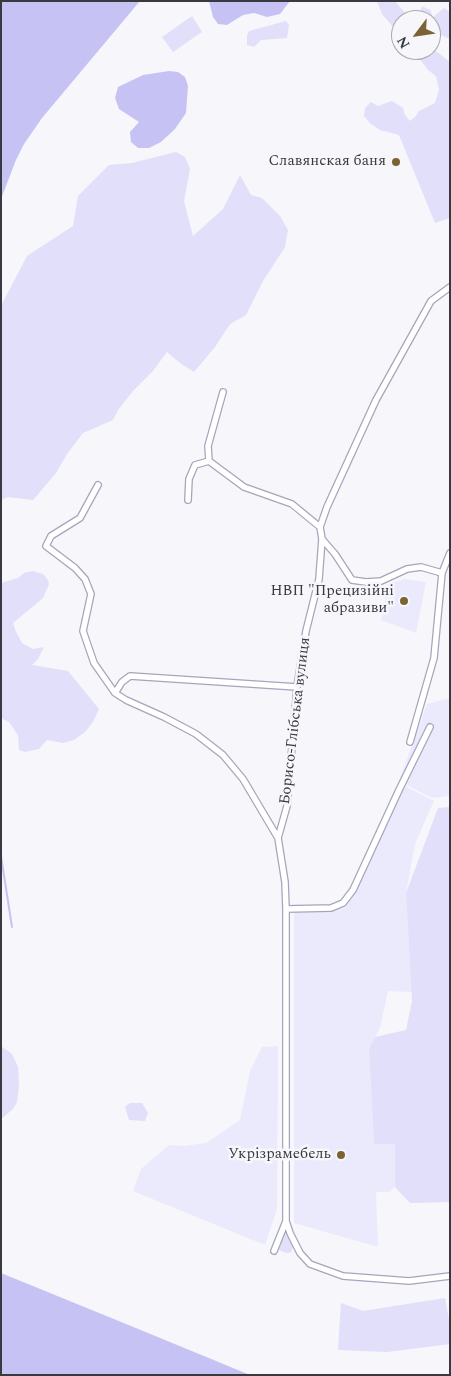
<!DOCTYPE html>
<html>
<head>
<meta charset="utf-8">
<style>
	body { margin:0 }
	#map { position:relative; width:451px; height:1376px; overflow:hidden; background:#f6f6fb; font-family:Spectral,serif }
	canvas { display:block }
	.frame { position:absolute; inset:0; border:2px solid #393942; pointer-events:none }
	.north { position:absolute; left:391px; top:10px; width:50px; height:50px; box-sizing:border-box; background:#f6f6fb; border:1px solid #aaaab1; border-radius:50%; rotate:239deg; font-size:14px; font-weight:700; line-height:20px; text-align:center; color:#393942 }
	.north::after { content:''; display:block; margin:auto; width:18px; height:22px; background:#7b6434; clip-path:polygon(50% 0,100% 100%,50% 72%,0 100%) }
</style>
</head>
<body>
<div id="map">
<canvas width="451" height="1376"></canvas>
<div class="frame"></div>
<div class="north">N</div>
</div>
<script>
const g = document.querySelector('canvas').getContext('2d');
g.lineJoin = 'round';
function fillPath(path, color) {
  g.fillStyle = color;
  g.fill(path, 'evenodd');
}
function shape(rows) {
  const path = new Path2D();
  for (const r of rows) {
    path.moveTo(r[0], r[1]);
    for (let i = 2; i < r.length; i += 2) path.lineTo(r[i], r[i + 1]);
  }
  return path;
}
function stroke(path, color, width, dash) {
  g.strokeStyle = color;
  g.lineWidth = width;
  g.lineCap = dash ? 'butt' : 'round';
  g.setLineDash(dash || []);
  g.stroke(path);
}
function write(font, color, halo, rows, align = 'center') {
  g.font = font + ' Spectral,serif';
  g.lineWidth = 5;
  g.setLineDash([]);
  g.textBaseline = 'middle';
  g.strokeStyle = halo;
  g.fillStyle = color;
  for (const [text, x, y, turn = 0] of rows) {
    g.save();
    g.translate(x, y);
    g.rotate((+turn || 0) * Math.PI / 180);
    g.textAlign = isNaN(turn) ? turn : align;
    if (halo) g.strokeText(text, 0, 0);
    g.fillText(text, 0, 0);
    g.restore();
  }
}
const built = shape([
	[405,579,426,582,416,633,381,620,388,584],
	[450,698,450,796,432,798,399,781,427,704],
	[405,786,434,801,415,844,406,893,412,992,388,991,380,1028,369,1049,374,1143,395,1144,395,1187,389,1192,376,1192,378,1247,294,1223,294,913,299,911,335,910,345,908,356,893,389,816],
	[278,1046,277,1209,265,1245,133,1191,141,1169,169,1145,184,1146,206,1143,240,1120,250,1071,262,1047]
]);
const green = shape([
	[377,1,395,1,411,20,401,20,401,36,382,14],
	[422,6,430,10,433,17,444,8,450,12,450,39,431,31,431,20,418,20],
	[192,16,202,32,173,52,162,37],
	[286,21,289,25,287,38,261,40,254,47,247,45,247,36,249,31],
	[431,47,450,62,450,218,435,223,399,135,380,130,370,123,364,116,365,108,371,102,378,106,392,101,403,108,405,115,410,121,416,116,419,111,435,103,439,90,436,76,428,70,413,50,431,50],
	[176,152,185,157,190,169,184,201,193,236,223,209,240,175,251,195,262,198,280,216,288,230,285,247,263,281,246,315,230,324,215,347,194,372,180,363,167,352,152,372,133,391,118,410,113,420,83,433,67,454,56,473,33,500,8,497,1,500,1,306,27,256,73,226,78,196,109,165,132,163],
	[33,571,43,574,48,580,49,584,43,598,13,623,16,632,22,643,33,649,44,647,38,659,32,665,68,671,99,709,93,722,85,732,74,740,63,743,47,740,39,749,25,752,19,750,18,735,9,722,1,718,1,583,18,578,24,573],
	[450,807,450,1202,410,1203,395,1187,395,1144,374,1144,369,1049,375,1037,406,1030,412,1001,406,893,438,808],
	[1,1046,12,1054,18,1067,19,1085,17,1102,13,1109,1,1119],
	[130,1103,142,1103,148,1113,145,1121,129,1120,125,1107],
	[285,1232,293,1247,291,1252,288,1253,283,1252,278,1249],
	[445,1298,450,1325,450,1344,387,1352,338,1350,341,1303,363,1311]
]);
const water = shape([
	[1,1,140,1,42,118,24,144,16,160,1,199],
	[209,1,290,1,280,14,267,17,254,13,243,15,227,25,218,24,213,17],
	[169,71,178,72,185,77,188,86,186,113,175,129,161,142,149,148,138,148,131,142,130,132,139,122,119,109,115,98,118,87,143,75],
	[1,1273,131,1326,250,1375,6,1375,1,1373]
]);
const stream = shape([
	[1,856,12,927]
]);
const minor = shape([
	[450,287,431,301,376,400,327,507,320,527,322,539,319,579,306,631,297,687,287,806,278,838,285,882,286,909,286,1221,290,1233,300,1253,310,1264,343,1276,409,1281,450,1276],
	[223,392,208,446,209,461,244,487,292,504,320,527],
	[98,485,80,518,51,536,46,546,75,568,85,579,91,594,83,631,94,663,115,693,126,700,164,717,196,734,223,755,243,779,278,838],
	[188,500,189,479,195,465,209,461],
	[322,539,335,554,352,580,366,582,381,581,407,569,421,567,442,573,434,658,410,742],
	[442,573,450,553],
	[115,693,122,682,130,676,297,687],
	[286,909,331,908,343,903,353,890,399,790,430,727],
	[274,1251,286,1221]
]);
const markers = [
	[396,162,5,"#7b6434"],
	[404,601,5,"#7b6434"],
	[341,1155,5,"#7b6434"]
];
const poiNames = [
	["Славянская баня",386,162],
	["НВП \"Прецизійні",394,592],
	["абразиви\"",394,609],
	["Укрізрамебель",331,1155]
];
const streetNames = [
	["Борисо-Глібська вулиця",296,721,-83]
];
fillPath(built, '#ebeafd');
fillPath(green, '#e1dff9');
fillPath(water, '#c6c3f4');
stroke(stream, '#c6c3f4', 2);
stroke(minor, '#a6a5bb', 8);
stroke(minor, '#fff', 5.5);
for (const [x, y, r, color] of markers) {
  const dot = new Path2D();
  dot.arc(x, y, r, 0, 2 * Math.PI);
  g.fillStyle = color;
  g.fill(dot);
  stroke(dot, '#f6f6fb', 2);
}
write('15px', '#393942', '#f6f6fb', poiNames, 'right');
write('15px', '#393942', '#f6f6fb', streetNames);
</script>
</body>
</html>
